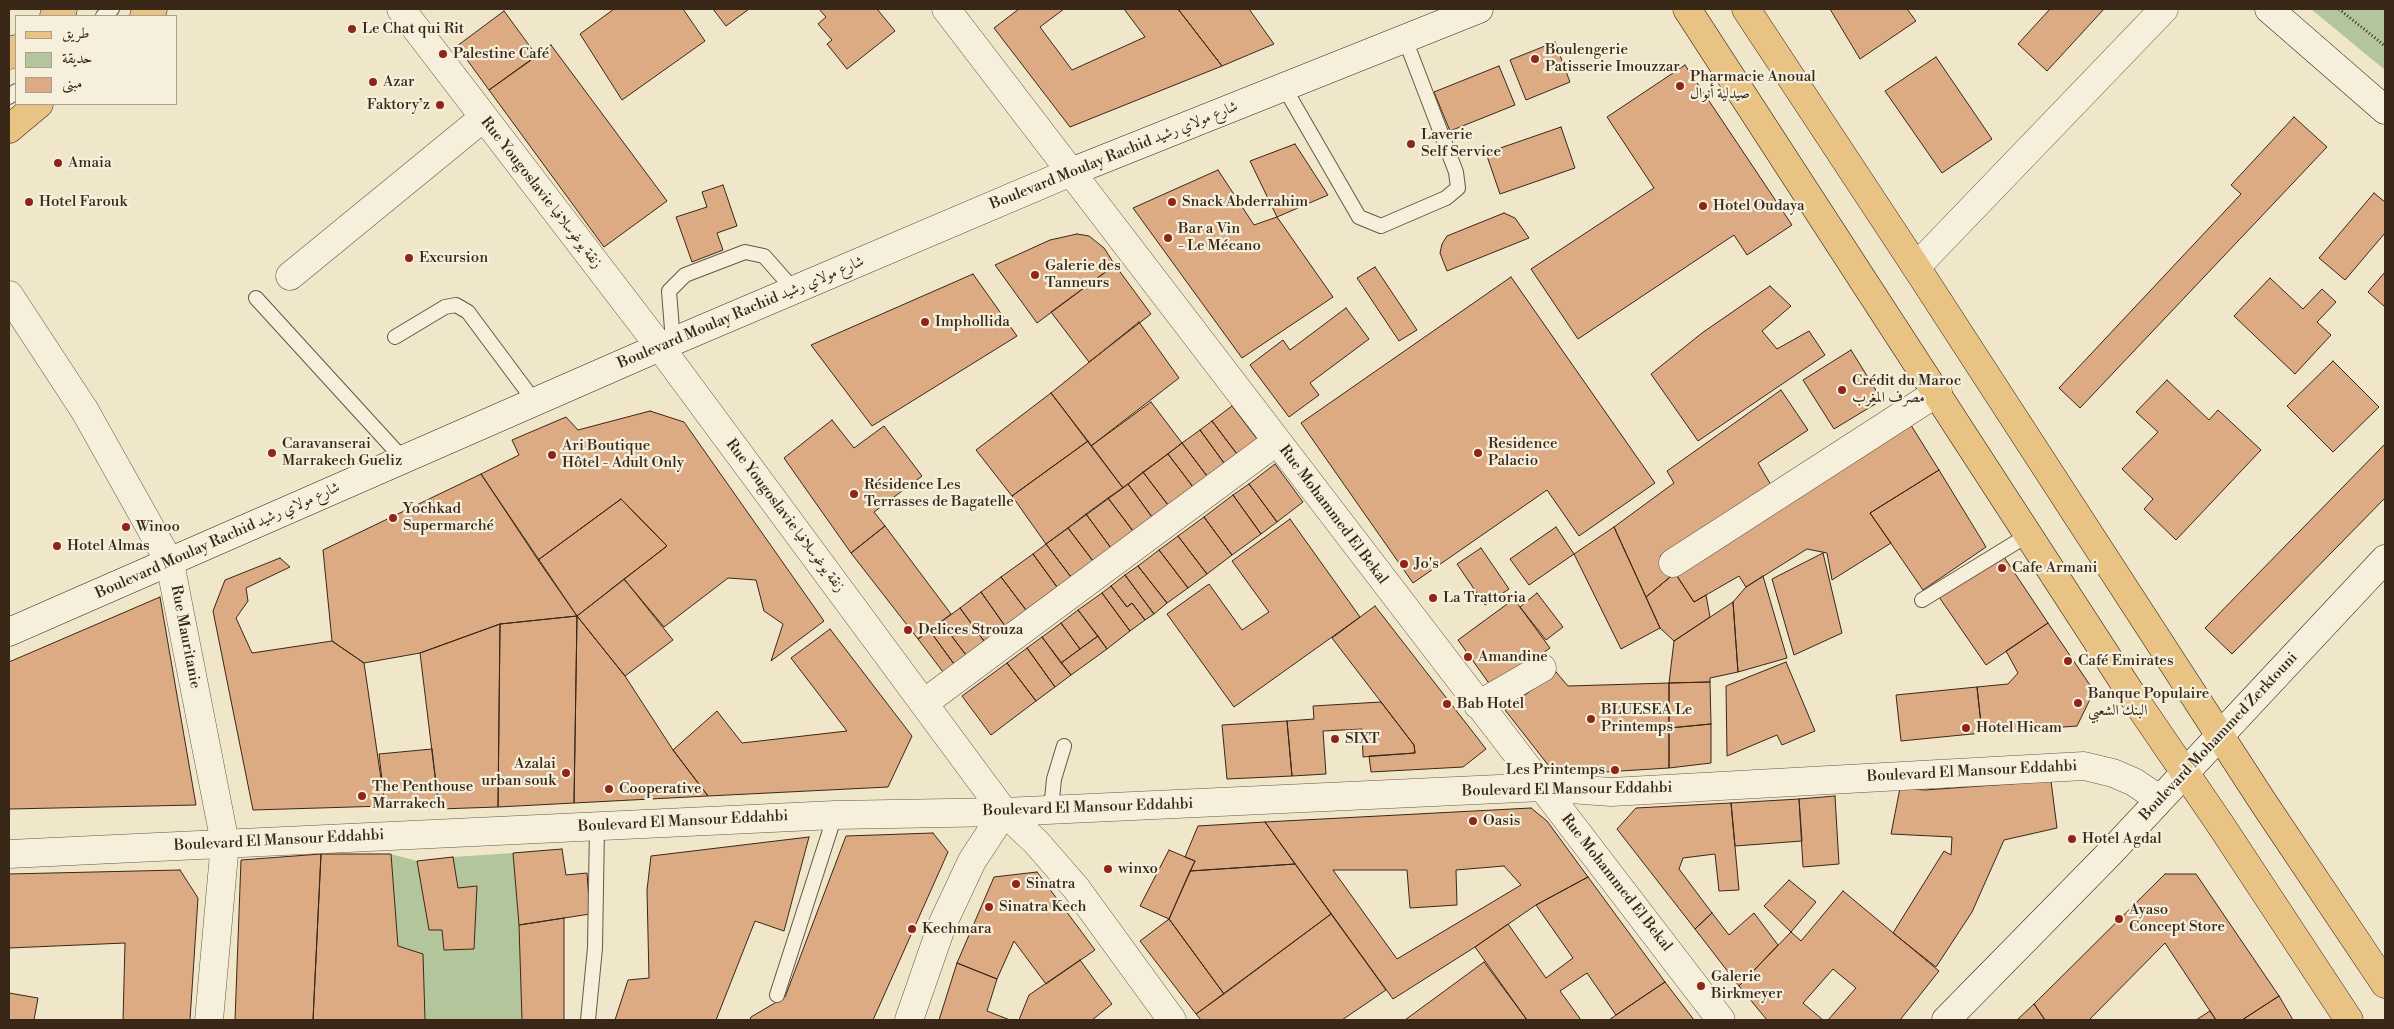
<!DOCTYPE html>
<html>
<head>
<meta charset="utf-8">
<style>
	body { margin:0 }
	#map { position:relative; width:2394px; height:1029px; overflow:hidden; background:#f0e6c9; font-family:"Libre Bodoni",Amiri,serif }
	canvas { display:block }
	.frame { position:absolute; inset:0; border:10px solid #392718; pointer-events:none }
	.legend { position:absolute; left:15px; top:15px; width:162px; height:90px; box-sizing:border-box; background:#f5efdc; border:1px solid #aa9f8e; margin:0; padding:6px 9px; list-style:none; font-size:15px; color:#392718 }
	.legend li { display:flex; align-items:center; gap:10px; height:25px }
	.legend b { width:25px; border:1px solid #aa9f8e }
</style>
</head>
<body>
<div id="map">
<canvas width="2394" height="1029"></canvas>
<div class="frame"></div>
<ul class="legend">
<li><b style="height:6px;background:#e8c384"></b>طريق</li>
<li><b style="height:14px;background:#b3c69b"></b>حديقة</li>
<li><b style="height:14px;background:#dcab84"></b>مبنى</li>
</ul>
</div>
<script>
const g = document.querySelector('canvas').getContext('2d');
g.lineJoin = 'round';
function fillPath(path, color) {
  g.fillStyle = color;
  g.fill(path, 'evenodd');
}
function shape(rows) {
  const path = new Path2D();
  for (const r of rows) {
    path.moveTo(r[0], r[1]);
    for (let i = 2; i < r.length; i += 2) path.lineTo(r[i], r[i + 1]);
  }
  return path;
}
function stroke(path, color, width, dash) {
  g.strokeStyle = color;
  g.lineWidth = width;
  g.lineCap = dash ? 'butt' : 'round';
  g.setLineDash(dash || []);
  g.stroke(path);
}
function write(font, color, halo, rows, align = 'center') {
  g.font = font + ' "Libre Bodoni",Amiri,serif';
  g.lineWidth = 4.5;
  g.setLineDash([]);
  g.textBaseline = 'middle';
  g.strokeStyle = halo;
  g.fillStyle = color;
  for (const [text, x, y, turn = 0] of rows) {
    g.save();
    g.translate(x, y);
    g.rotate((+turn || 0) * Math.PI / 180);
    g.textAlign = isNaN(turn) ? turn : align;
    if (halo) g.strokeText(text, 0, 0);
    g.fillText(text, 0, 0);
    g.restore();
  }
}
const green = shape([
	[2311,9,2385,9,2385,70],
	[513,853,520,937,522,1020,425,1020,423,954,398,946,391,854,417,861,442,930,444,950,474,949,476,887,458,888,453,857]
]);
const building = shape([
	[614,9,683,9,705,41,622,100,580,34,614,9],
	[713,9,749,9,726,26,713,9],
	[819,9,877,9,895,31,847,69,827,44,832,40,818,24,826,17,819,9],
	[1019,9,1064,9,1040,27,1072,70,1145,37,1124,9,1178,9,1222,66,1070,127,994,28,1019,9],
	[1178,9,1249,9,1274,44,1222,66,1178,9],
	[1830,9,1907,9,1916,21,1860,59,1830,9],
	[2050,9,2104,9,2047,71,2018,44,2050,9],
	[504,11,537,56,489,90,457,46,504,11],
	[1555,42,1570,82,1526,100,1510,60,1555,42],
	[551,45,667,201,604,247,489,90,551,45],
	[1936,57,1992,139,1942,173,1885,91,1936,57],
	[1685,65,1792,225,1747,255,1734,235,1578,339,1531,269,1654,188,1607,117,1685,65],
	[1499,66,1515,105,1450,131,1434,92,1499,66],
	[2294,117,2327,147,2080,408,2059,388,2241,194,2231,185,2294,117],
	[1561,127,1575,168,1500,194,1486,153,1561,127],
	[1295,144,1328,195,1277,217,1250,161,1295,144],
	[1218,170,1254,225,1277,217,1333,297,1242,358,1133,208,1218,170],
	[723,185,737,226,717,233,723,250,692,262,676,217,707,207,702,192,723,185],
	[2374,193,2385,202,2385,233,2345,280,2319,258,2374,193],
	[1504,213,1515,218,1529,238,1447,271,1440,253,1442,244,1447,236,1504,213],
	[1077,234,1089,236,1104,248,1115,265,1037,323,995,265,1050,240,1077,234],
	[1115,265,1151,314,1089,362,1051,312,1115,265],
	[1375,267,1417,330,1399,341,1357,278,1375,267],
	[2385,272,2385,307,2368,292,2385,272],
	[973,274,1017,336,872,426,811,345,973,274],
	[1511,277,1655,483,1579,536,1547,490,1413,583,1301,423,1511,277],
	[2270,278,2303,309,2322,289,2336,302,2317,322,2331,335,2295,374,2234,316,2270,278],
	[1770,286,1791,306,1762,331,1777,349,1809,331,1825,355,1698,441,1651,374,1702,333,1770,286],
	[1346,308,1369,339,1310,383,1319,395,1289,417,1250,365,1283,340,1290,350,1346,308],
	[1139,322,1179,378,1091,446,1051,393,1139,322],
	[1851,350,1882,400,1834,429,1803,380,1851,350],
	[2333,361,2379,407,2333,452,2287,406,2333,361],
	[2167,380,2209,420,2218,410,2261,450,2176,540,2144,509,2153,499,2122,469,2158,432,2136,412,2167,380],
	[1781,390,1808,430,1758,463,1771,485,1660,556,1675,573,1646,597,1614,527,1674,483,1667,471,1781,390],
	[1051,393,1088,441,1012,496,976,450,1051,393],
	[1151,402,1182,443,1123,488,1091,446,1151,402],
	[1232,406,1257,439,1237,454,1212,421,1232,406],
	[650,411,684,422,824,621,771,661,783,624,764,611,756,580,728,578,664,627,624,579,667,546,621,499,538,560,481,474,519,455,512,440,566,417,578,430,650,411],
	[832,420,854,448,884,426,922,476,874,512,885,526,851,553,784,458,832,420],
	[1212,421,1237,454,1224,463,1200,430,1212,421],
	[1909,422,1939,470,1870,513,1891,543,1832,580,1827,553,1807,549,1746,587,1739,576,1694,602,1675,573,1909,422],
	[1200,430,1224,463,1207,476,1182,443,1200,430],
	[1088,441,1123,488,1046,544,1012,496,1088,441],
	[1182,443,1207,476,1193,487,1168,454,1182,443],
	[2385,444,2385,498,2232,654,2205,628,2385,444],
	[1168,454,1193,487,1168,505,1143,472,1168,454],
	[1275,464,1303,502,1277,522,1249,484,1275,464],
	[1939,470,1986,547,1923,590,1870,513,1939,470],
	[1143,472,1168,505,1152,517,1128,484,1143,472],
	[481,474,577,616,500,624,420,653,364,663,332,641,323,550,481,474],
	[1128,484,1152,517,1133,531,1108,498,1128,484],
	[1249,484,1277,522,1261,534,1233,495,1249,484],
	[1233,495,1261,534,1232,555,1204,517,1233,495],
	[1108,498,1133,531,1111,548,1086,514,1108,498],
	[621,499,667,546,577,616,538,560,621,499],
	[1086,514,1111,548,1093,561,1068,528,1086,514],
	[1204,517,1232,555,1207,574,1178,536,1204,517],
	[1290,519,1360,617,1234,707,1167,614,1209,584,1242,630,1269,612,1232,561,1290,519],
	[885,526,951,614,918,639,851,553,885,526],
	[1556,527,1574,554,1529,585,1510,559,1556,527],
	[1614,527,1660,628,1621,649,1574,554,1614,527],
	[1068,528,1093,561,1071,577,1046,544,1068,528],
	[1178,536,1207,574,1188,588,1159,550,1178,536],
	[1046,544,1071,577,1057,587,1033,554,1046,544],
	[1481,548,1509,589,1485,605,1457,564,1481,548],
	[1159,550,1188,588,1167,603,1138,566,1159,550],
	[1823,553,1842,633,1794,655,1772,579,1823,553],
	[1033,554,1057,587,1026,610,1001,577,1033,554],
	[2002,554,2048,623,1986,665,1939,597,2002,554],
	[280,558,290,567,246,588,248,601,236,618,252,653,332,641,364,663,385,806,253,810,213,611,225,580,280,558],
	[1138,566,1167,603,1154,614,1125,575,1138,566],
	[1675,573,1694,602,1706,595,1710,617,1674,641,1660,628,1646,597,1675,573],
	[1125,575,1154,614,1145,620,1132,603,1127,607,1111,586,1125,575],
	[1763,576,1787,658,1738,672,1733,602,1746,587,1763,576],
	[1001,577,1026,610,1005,626,981,592,1001,577],
	[624,579,673,640,625,676,577,616,624,579],
	[1111,586,1127,607,1132,603,1145,620,1130,631,1102,593,1111,586],
	[981,592,1005,626,984,641,960,608,981,592],
	[1102,593,1130,631,1107,649,1078,610,1102,593],
	[1537,593,1563,627,1546,640,1520,607,1537,593],
	[160,597,196,805,9,809,9,662,160,597],
	[1514,599,1550,648,1493,689,1458,640,1514,599],
	[1733,602,1738,672,1710,678,1710,682,1669,683,1674,641,1733,602],
	[1375,606,1486,749,1463,767,1371,772,1369,756,1415,753,1414,745,1332,638,1375,606],
	[960,608,984,641,966,655,941,622,960,608],
	[1078,610,1098,636,1080,649,1061,623,1078,610],
	[577,616,574,803,498,807,500,624,577,616],
	[577,616,625,676,673,750,708,796,574,803,577,616],
	[941,622,966,655,954,664,930,631,941,622],
	[1061,623,1080,649,1061,663,1042,637,1061,623],
	[2048,623,2094,691,2077,726,1982,733,1977,687,2008,684,2018,673,2006,651,2048,623],
	[500,624,498,807,439,809,420,653,500,624],
	[830,629,912,736,888,787,708,796,673,750,717,711,742,743,847,731,791,658,830,629],
	[930,631,954,664,943,672,918,639,930,631],
	[1098,636,1107,649,1071,675,1061,663,1098,636],
	[1042,637,1071,675,1055,687,1027,648,1042,637],
	[1027,648,1055,687,1036,701,1007,663,1027,648],
	[1786,662,1815,731,1782,745,1777,735,1727,756,1726,686,1786,662],
	[1007,663,1036,701,991,735,962,696,1007,663],
	[1556,672,1568,686,1669,683,1669,768,1556,775,1505,710,1556,672],
	[1710,682,1711,724,1669,728,1669,683,1710,682],
	[1977,687,1982,733,1901,741,1896,695,1977,687],
	[1381,702,1414,745,1415,753,1363,757,1362,729,1323,731,1326,774,1292,776,1287,721,1314,719,1313,706,1381,702],
	[1287,721,1292,776,1227,779,1222,725,1287,721],
	[1711,724,1711,763,1669,768,1669,728,1711,724],
	[432,749,439,809,385,806,379,754,432,749],
	[2051,781,2057,828,2004,840,1972,912,1936,967,1893,933,1944,851,1951,855,1952,837,1891,834,1900,788,1925,790,2051,781],
	[1835,796,1839,864,1803,867,1799,799,1835,796],
	[1799,799,1802,841,1735,846,1731,803,1799,799],
	[1731,803,1739,890,1719,891,1715,854,1683,858,1679,869,1712,913,1695,929,1617,829,1636,808,1731,803],
	[1531,808,1547,821,1588,877,1536,905,1475,947,1393,999,1265,822,1531,808],
	[1504,866,1521,885,1397,959,1333,870,1407,870,1410,908,1457,905,1456,870,1504,866],
	[1265,822,1295,864,1190,871,1195,861,1185,857,1198,826,1265,822],
	[933,833,948,852,873,1020,750,1020,751,1017,785,997,846,836,933,833],
	[809,837,784,931,755,921,716,1020,615,1020,628,980,649,978,647,890,651,856,809,837],
	[562,849,566,875,587,873,590,914,519,925,513,853,562,849],
	[1169,850,1195,861,1169,919,1140,906,1169,850],
	[321,854,391,854,398,946,423,954,425,1020,313,1020,321,854],
	[321,854,313,1020,235,1020,241,860,321,854],
	[453,857,458,888,477,886,474,949,444,950,442,930,429,930,417,861,453,857],
	[1295,864,1331,914,1224,994,1169,919,1190,871,1295,864],
	[180,870,198,898,190,1020,123,1020,125,943,9,948,9,874,180,870],
	[1037,872,1095,950,1046,984,1014,941,997,979,957,963,994,877,1037,872],
	[2165,874,2196,874,2279,996,2242,1020,2216,1020,2165,943,2089,1020,2045,1020,2034,1004,2165,874],
	[1588,877,1665,982,1616,1015,1587,973,1560,991,1581,1020,1527,1020,1475,947,1508,924,1546,978,1573,958,1536,905,1588,877],
	[1789,880,1816,902,1791,932,1764,906,1789,880],
	[1843,891,1939,971,1900,1020,1828,1020,1856,988,1833,969,1803,1003,1823,1020,1767,1020,1739,986,1791,932,1801,941,1843,891],
	[1712,913,1729,935,1754,913,1778,945,1739,986,1695,929,1712,913],
	[1331,914,1386,990,1342,1020,1201,1020,1196,1014,1331,914],
	[564,918,564,1020,522,1020,519,925,564,918],
	[1169,919,1224,994,1196,1014,1140,941,1169,919],
	[1080,960,1112,1004,1092,1020,1019,1020,1029,995,1080,960],
	[1484,962,1527,1020,1405,1020,1484,962],
	[957,963,997,979,987,1011,1010,1020,939,1020,957,963],
	[1665,982,1694,1020,1609,1020,1616,1015,1665,982],
	[9,993,38,998,34,1020,9,1020,9,993],
	[2279,996,2293,1020,2242,1020,2279,996],
	[2034,1004,2045,1020,2017,1020,2034,1004],
	[2210,1011,2216,1020,2196,1020,2210,1011]
]);
const path = shape([
	[2339,9,2385,46]
]);
const lane = shape([
	[103,16,112,9],
	[1284,87,1359,217,1381,226,1446,198,1458,188,1456,172,1405,39],
	[9,97,16,91],
	[256,298,404,460],
	[395,337,445,307,456,305,468,312,535,402],
	[673,342,669,291,685,275,745,252,764,256,794,290],
	[1922,600,2028,535],
	[1051,809,1054,779,1064,746],
	[777,995,835,815],
	[588,1020,595,948,597,826]
]);
const street = shape([
	[401,9,660,347,1004,812,1036,842,1076,888,1172,1020],
	[946,9,1721,1020],
	[1916,267,2164,9],
	[290,276,483,118],
	[9,295,85,411,170,563,225,843,209,1020],
	[1673,563,1938,392],
	[924,703,1277,441],
	[1478,705,1542,668],
	[9,854,835,815,1004,812,1542,787,1611,792,2084,766,2113,773,2134,782,2159,799],
	[909,1020,942,925,972,861,1004,812]
]);
const secondary = shape([
	[2269,9,2385,110],
	[9,632,660,347,1071,172,1479,9],
	[1946,1020,2110,853,2385,559]
]);
const primary = shape([
	[1687,9,2134,698,2222,827,2349,1020],
	[1746,9,1916,267,2263,802,2385,984],
	[54,16,63,9],
	[144,16,153,9],
	[9,55,16,49],
	[9,129,39,104]
]);
const markers = [
	[352,29,5,"#8f2418"],
	[443,54,5,"#8f2418"],
	[1535,59,5,"#8f2418"],
	[373,82,5,"#8f2418"],
	[1680,86,5,"#8f2418"],
	[440,105,5,"#8f2418"],
	[1411,144,5,"#8f2418"],
	[58,163,5,"#8f2418"],
	[29,202,5,"#8f2418"],
	[1172,202,5,"#8f2418"],
	[1703,206,5,"#8f2418"],
	[1168,238,5,"#8f2418"],
	[409,258,5,"#8f2418"],
	[1035,275,5,"#8f2418"],
	[925,322,5,"#8f2418"],
	[1842,390,5,"#8f2418"],
	[272,453,5,"#8f2418"],
	[1478,453,5,"#8f2418"],
	[552,455,5,"#8f2418"],
	[854,494,5,"#8f2418"],
	[393,518,5,"#8f2418"],
	[126,527,5,"#8f2418"],
	[57,546,5,"#8f2418"],
	[1404,564,5,"#8f2418"],
	[2002,568,5,"#8f2418"],
	[1433,598,5,"#8f2418"],
	[908,630,5,"#8f2418"],
	[1468,657,5,"#8f2418"],
	[2068,661,5,"#8f2418"],
	[2078,703,5,"#8f2418"],
	[1447,704,5,"#8f2418"],
	[1591,719,5,"#8f2418"],
	[1966,728,5,"#8f2418"],
	[1335,739,5,"#8f2418"],
	[1615,770,5,"#8f2418"],
	[566,773,5,"#8f2418"],
	[609,789,5,"#8f2418"],
	[362,796,5,"#8f2418"],
	[1473,821,5,"#8f2418"],
	[2072,839,5,"#8f2418"],
	[1108,869,5,"#8f2418"],
	[1016,884,5,"#8f2418"],
	[989,907,5,"#8f2418"],
	[2119,919,5,"#8f2418"],
	[912,929,5,"#8f2418"],
	[1701,986,5,"#8f2418"]
];
const poiNames = [
	["Le Chat qui Rit",362,29],
	["Boulengerie",1545,50],
	["Patisserie Imouzzar",1545,67],
	["Palestine Café",453,54],
	["Pharmacie Anoual",1690,77],
	["صيدلية أنوال",1690,94],
	["Azar",383,82],
	["Faktory’z",430,105,"right"],
	["Laverie",1421,135],
	["Self Service",1421,152],
	["Amaia",68,163],
	["Hotel Farouk",39,202],
	["Snack Abderrahim",1182,202],
	["Hotel Oudaya",1713,206],
	["Bar a Vin",1178,229],
	["- Le Mécano",1178,246],
	["Excursion",419,258],
	["Galerie des",1045,266],
	["Tanneurs",1045,283],
	["Imphollida",935,322],
	["Crédit du Maroc",1852,381],
	["مصرف المغرب",1852,398],
	["Caravanserai",282,444],
	["Marrakech Gueliz",282,461],
	["Residence",1488,444],
	["Palacio",1488,461],
	["Ari Boutique",562,446],
	["Hôtel - Adult Only",562,463],
	["Résidence Les",864,485],
	["Terrasses de Bagatelle",864,502],
	["Yochkad",403,509],
	["Supermarché",403,526],
	["Winoo",136,527],
	["Hotel Almas",67,546],
	["Jo's",1414,564],
	["Cafe Armani",2012,568],
	["La Trattoria",1443,598],
	["Delices Strouza",918,630],
	["Amandine",1478,657],
	["Café Emirates",2078,661],
	["Banque Populaire",2088,694],
	["البنك الشعبي",2088,711],
	["Bab Hotel",1457,704],
	["BLUESEA Le",1601,710],
	["Printemps",1601,727],
	["Hotel Hicam",1976,728],
	["SIXT",1345,739],
	["Azalai",556,764,"right"],
	["urban souk",556,781,"right"],
	["Les Printemps",1605,770,"right"],
	["The Penthouse",372,787],
	["Marrakech",372,804],
	["Cooperative",619,789],
	["Oasis",1483,821],
	["Hotel Agdal",2082,839],
	["winxo",1118,869],
	["Sinatra",1026,884],
	["Sinatra Kech",999,907],
	["Ayaso",2129,910],
	["Concept Store",2129,927],
	["Kechmara",922,929],
	["Galerie",1711,977],
	["Birkmeyer",1711,994]
];
const streetNames = [
	["Boulevard Moulay Rachid شارع مولاي رشيد",1114,156,-22],
	["Rue Yougoslavie زنقة يوغوسلافيا",541,193,52],
	["Boulevard Moulay Rachid شارع مولاي رشيد",741,313,-23],
	["Rue Mohammed El Bekal",1333,515,53],
	["Rue Yougoslavie زنقة يوغوسلافيا",785,516,53],
	["Boulevard Moulay Rachid شارع مولاي رشيد",218,541,-24],
	["Rue Mauritanie",185,637,79],
	["Boulevard Mohammed Zerktouni",2219,737,-47],
	["Boulevard El Mansour Eddahbi",1972,772,-3],
	["Boulevard El Mansour Eddahbi",1567,790,-1],
	["Boulevard El Mansour Eddahbi",1088,808,-2],
	["Boulevard El Mansour Eddahbi",683,822,-3],
	["Boulevard El Mansour Eddahbi",279,841,-3],
	["Rue Mohammed El Bekal",1616,883,52]
];
fillPath(green, '#b3c69b');
fillPath(building, '#dcab84');
stroke(building, '#392718', 1);
stroke(lane, '#675744', 16);
stroke(street, '#675744', 29);
stroke(secondary, '#392718', 29);
stroke(primary, '#392718', 29);
stroke(path, '#392718', 3, [1, 2.5]);
stroke(lane, '#f5efdc', 14);
stroke(street, '#f5efdc', 28);
stroke(secondary, '#f5efdc', 28);
stroke(primary, '#e8c384', 28);
for (const [x, y, r, color] of markers) {
  const dot = new Path2D();
  dot.arc(x, y, r, 0, 2 * Math.PI);
  g.fillStyle = color;
  g.fill(dot);
  stroke(dot, '#f5efdc', 2);
}
write('15px', '#392718', '#f5efdc', poiNames, 'left');
write('15px', '#392718', '#f5efdc', streetNames);
</script>
</body>
</html>
